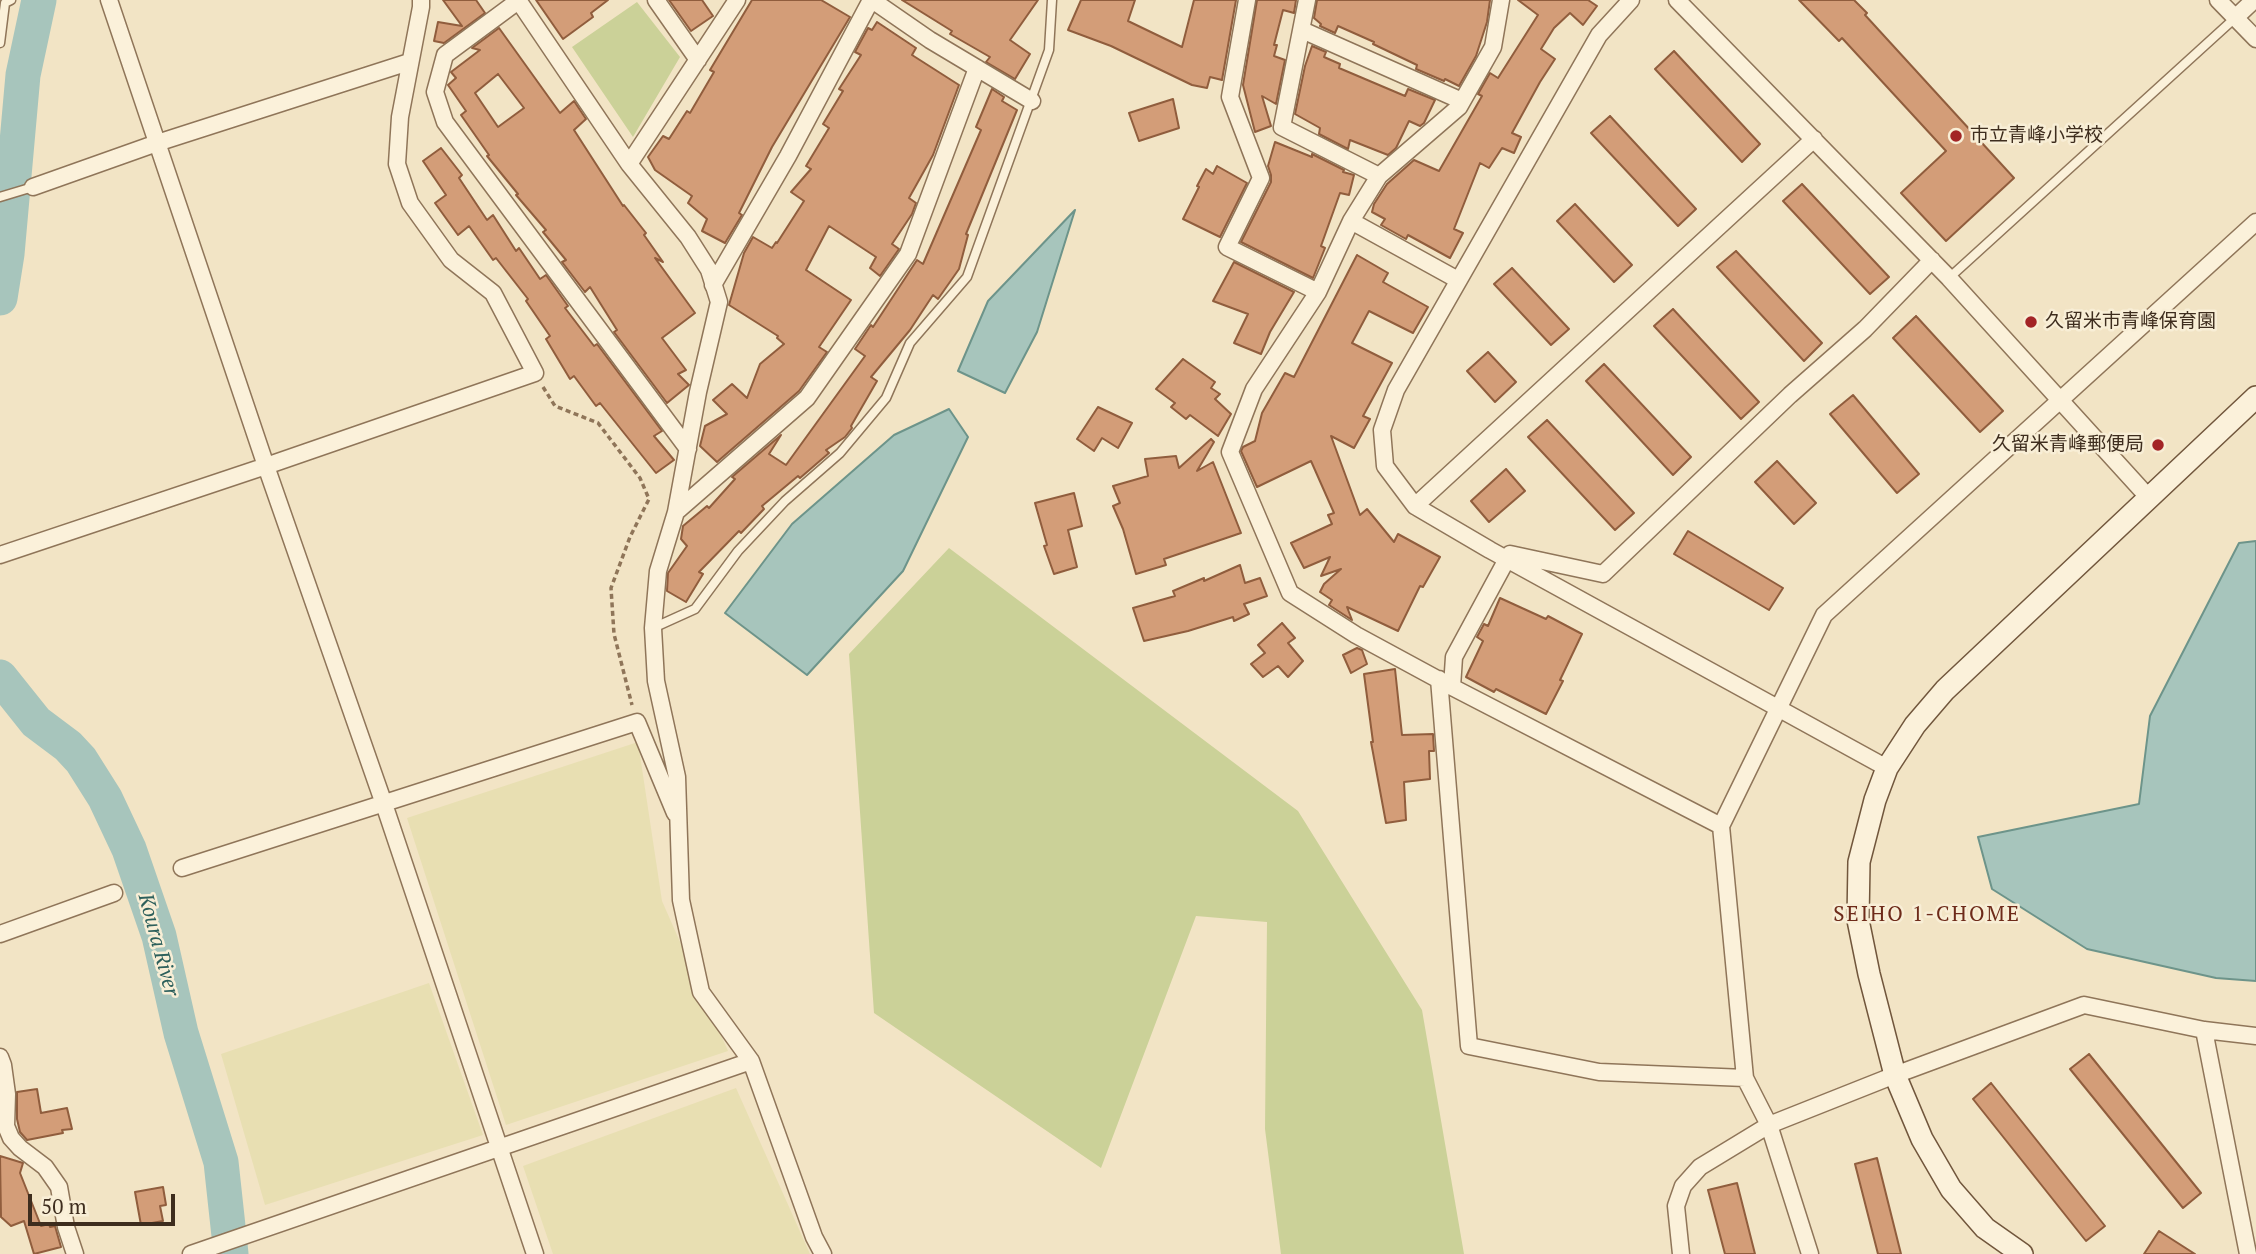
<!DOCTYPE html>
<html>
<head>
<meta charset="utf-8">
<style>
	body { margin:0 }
	#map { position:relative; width:2256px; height:1254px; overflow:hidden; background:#f2e4c5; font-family:"PT Serif",serif }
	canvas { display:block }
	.scale { position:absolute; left:28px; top:1194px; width:147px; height:32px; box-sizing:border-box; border:4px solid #3e2d1e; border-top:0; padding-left:9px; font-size:21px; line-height:24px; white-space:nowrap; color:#3e2d1e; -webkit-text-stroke:5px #f8eed6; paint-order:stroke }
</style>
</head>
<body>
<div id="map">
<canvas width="2256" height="1254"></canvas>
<div class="scale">50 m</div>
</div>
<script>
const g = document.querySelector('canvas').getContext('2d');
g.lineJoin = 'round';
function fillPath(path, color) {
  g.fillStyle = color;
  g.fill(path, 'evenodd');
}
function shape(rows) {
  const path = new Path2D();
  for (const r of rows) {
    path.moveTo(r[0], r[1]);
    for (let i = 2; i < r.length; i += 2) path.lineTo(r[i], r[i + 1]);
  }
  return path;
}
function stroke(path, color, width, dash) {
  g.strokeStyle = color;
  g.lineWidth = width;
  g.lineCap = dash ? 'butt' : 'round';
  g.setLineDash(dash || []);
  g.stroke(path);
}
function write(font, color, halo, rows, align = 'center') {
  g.font = font + ' "PT Serif","Noto Sans JP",serif';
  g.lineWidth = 5;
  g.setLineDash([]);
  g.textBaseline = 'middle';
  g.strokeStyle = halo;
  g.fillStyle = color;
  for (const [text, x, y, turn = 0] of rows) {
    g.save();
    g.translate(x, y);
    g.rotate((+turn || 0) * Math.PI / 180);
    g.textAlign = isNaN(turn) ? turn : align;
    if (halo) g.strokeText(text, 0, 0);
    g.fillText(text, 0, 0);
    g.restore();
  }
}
const farmland = shape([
	[638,742,662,901,728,1051,506,1125,407,818],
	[429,983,483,1135,265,1205,221,1054],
	[736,1088,810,1254,553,1254,523,1166]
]);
const green = shape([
	[637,2,680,57,633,137,572,47],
	[949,548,1298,811,1422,1010,1464,1254,1281,1254,1265,1129,1267,922,1196,916,1101,1168,874,1013,849,654]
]);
const water = shape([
	[1075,210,1037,332,1005,393,958,371,988,301,1075,210],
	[949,409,968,437,903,571,807,675,725,613,792,524,894,435,949,409],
	[2256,541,2256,981,2216,978,2087,949,1992,889,1978,837,2139,804,2150,716,2239,543,2256,541]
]);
const river = shape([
	[0,298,7,254,23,75,39,0],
	[0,677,36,722,68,746,81,760,105,798,129,849,159,936,181,1033,221,1162,231,1254]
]);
const building = shape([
	[443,0,476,0,485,13,444,43,434,41,438,22,462,26,443,0],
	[536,0,608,0,591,13,593,17,563,39,536,0],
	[669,0,702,0,713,16,691,31,669,0],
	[752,0,821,0,850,17,772,147,739,213,742,215,725,243,702,231,707,219,688,203,692,196,655,170,648,157,663,136,669,139,687,111,690,113,714,72,710,70,752,0],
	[902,0,1038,0,1010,40,1030,54,1015,79,986,62,990,57,950,34,952,31,902,0],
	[1081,0,1135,0,1128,21,1182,47,1194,0,1236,0,1222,80,1210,77,1207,88,1192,85,1111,46,1068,30,1081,0],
	[1257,0,1296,0,1294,13,1283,10,1274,45,1277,45,1274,56,1285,60,1276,104,1262,96,1271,126,1255,132,1243,85,1257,0],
	[1317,0,1490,0,1487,22,1476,56,1459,86,1445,79,1444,81,1416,69,1417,65,1373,44,1374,42,1338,26,1335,33,1320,26,1321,24,1314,18,1317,0],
	[1518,0,1588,0,1597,6,1583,25,1570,13,1554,28,1541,49,1555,59,1540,82,1512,133,1521,137,1514,153,1502,148,1489,168,1480,163,1454,229,1463,233,1450,258,1408,235,1406,239,1381,225,1385,219,1372,212,1374,204,1387,184,1414,160,1439,171,1482,96,1478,94,1490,73,1498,78,1538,15,1518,0],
	[1799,0,1854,0,1867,13,1865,15,2014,178,1946,241,1901,193,1946,151,1842,38,1839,41,1799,0],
	[877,22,916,48,912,55,959,85,933,155,909,198,916,203,912,214,892,244,899,249,880,276,870,268,876,257,829,226,806,270,851,300,819,347,827,352,799,391,717,462,700,446,705,426,727,414,713,400,732,384,747,398,760,364,784,344,777,338,778,336,729,305,744,253,753,237,772,248,776,242,777,243,804,201,791,192,811,169,806,166,829,128,823,124,843,91,839,89,861,55,855,52,868,28,872,30,877,22],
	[499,28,560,113,574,101,586,119,574,130,623,206,624,205,646,233,644,235,663,262,655,258,695,313,662,338,686,370,678,374,689,385,667,403,614,332,617,330,590,287,585,292,562,262,566,260,543,232,546,230,516,195,518,194,487,156,489,155,461,115,466,111,448,85,456,78,451,72,480,50,472,48,499,28],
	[498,74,524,108,498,127,475,93,498,74],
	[1312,46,1326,52,1324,57,1340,64,1339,68,1405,96,1408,89,1435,100,1424,123,1420,126,1409,121,1396,148,1388,155,1350,140,1348,149,1319,134,1320,128,1295,114,1305,66,1312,46],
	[1674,51,1760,144,1742,162,1655,69,1674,51],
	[992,89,1004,97,1002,101,1017,110,966,234,968,235,959,269,938,299,933,295,910,330,871,377,877,381,851,426,852,428,845,437,826,450,829,453,800,478,798,476,762,506,764,509,741,533,739,531,699,572,703,574,686,602,667,591,668,573,687,546,681,539,683,526,707,506,709,508,735,479,732,477,781,435,769,454,786,465,865,356,855,349,871,325,873,327,917,260,923,264,981,130,976,127,992,89],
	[1173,99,1179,128,1139,141,1129,113,1173,99],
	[1610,116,1696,209,1678,226,1591,133,1610,116],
	[1275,142,1312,157,1312,154,1344,170,1343,172,1354,175,1349,195,1340,193,1321,246,1325,248,1313,278,1241,242,1271,182,1271,175,1268,166,1275,142],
	[441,148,462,175,459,178,487,220,493,215,516,251,519,248,540,279,546,275,568,306,565,308,594,346,597,344,662,431,654,436,674,460,656,473,600,403,596,406,574,376,570,379,546,339,550,336,526,301,528,299,496,258,493,260,469,226,458,235,435,203,446,195,423,161,441,148],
	[1217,166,1247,183,1220,237,1183,219,1199,187,1197,186,1206,169,1213,174,1217,166],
	[1802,184,1889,277,1870,294,1783,201,1802,184],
	[1575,204,1632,265,1614,282,1557,221,1575,204],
	[1736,251,1822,343,1804,361,1717,267,1736,251],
	[1357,255,1388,273,1383,282,1428,307,1413,333,1369,311,1352,343,1392,363,1363,416,1370,419,1354,448,1331,436,1360,515,1367,509,1394,542,1398,534,1440,557,1423,587,1420,586,1398,631,1347,607,1352,620,1329,605,1332,600,1320,592,1324,584,1341,569,1321,576,1330,557,1304,568,1291,543,1332,524,1328,515,1334,513,1311,461,1257,487,1241,451,1243,447,1255,441,1262,413,1285,373,1294,377,1357,255],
	[1234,262,1294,292,1270,332,1261,354,1234,343,1248,314,1213,301,1234,262],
	[1512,268,1569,329,1551,345,1494,284,1512,268],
	[1673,309,1759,402,1741,419,1654,326,1673,309],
	[1916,316,2003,411,1980,432,1893,338,1916,316],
	[1488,352,1516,382,1495,402,1467,371,1488,352],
	[1183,359,1215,382,1211,388,1220,394,1215,399,1231,414,1218,436,1190,415,1186,419,1171,407,1175,403,1156,389,1183,359],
	[1604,364,1691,457,1673,475,1586,381,1604,364],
	[1853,395,1919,474,1897,493,1830,414,1853,395],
	[1098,407,1132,423,1118,448,1102,438,1094,451,1077,439,1098,407],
	[1547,420,1634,513,1615,530,1528,437,1547,420],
	[1211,439,1214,442,1197,471,1213,462,1241,533,1164,559,1166,565,1136,574,1123,529,1113,506,1120,503,1113,486,1148,476,1145,459,1176,456,1179,468,1211,439],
	[1777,461,1816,503,1794,524,1755,482,1777,461],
	[1506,469,1525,491,1489,522,1471,501,1506,469],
	[1074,493,1082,526,1068,530,1077,567,1054,574,1044,546,1047,545,1035,503,1074,493],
	[1688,531,1783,588,1769,610,1674,554,1688,531],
	[1240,565,1245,583,1260,578,1267,596,1244,604,1249,614,1234,621,1233,617,1188,631,1144,641,1133,608,1175,596,1173,591,1204,578,1204,581,1240,565],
	[1500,598,1546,619,1548,616,1582,634,1560,680,1563,681,1546,714,1496,689,1494,692,1466,677,1483,641,1477,637,1484,624,1488,626,1500,598],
	[1282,623,1295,638,1288,643,1303,661,1288,677,1278,666,1263,677,1251,664,1265,653,1258,645,1282,623],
	[1357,648,1362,650,1367,664,1351,673,1343,655,1357,648],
	[1395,669,1402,735,1433,734,1434,751,1429,751,1430,779,1404,782,1406,820,1386,823,1371,742,1373,742,1364,674,1395,669],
	[2089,1054,2201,1193,2183,1208,2070,1069,2089,1054],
	[1991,1083,2105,1226,2086,1241,1973,1099,1991,1083],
	[37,1089,41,1113,67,1108,72,1129,62,1130,63,1133,27,1140,20,1132,17,1119,17,1092,37,1089],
	[0,1156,23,1163,20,1173,41,1226,49,1224,50,1227,55,1226,61,1247,34,1254,24,1221,11,1226,1,1217,0,1156],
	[1877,1158,1901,1254,1878,1254,1855,1164,1877,1158],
	[1737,1183,1755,1254,1725,1254,1708,1190,1737,1183],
	[163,1187,166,1205,160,1206,163,1221,141,1225,135,1192,163,1187],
	[2159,1231,2195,1254,2144,1254,2159,1231]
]);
const path = shape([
	[543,387,555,406,598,423,640,478,649,499,630,537,611,588,614,634,632,705]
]);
const lane = shape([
	[0,43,5,3,11,0],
	[0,197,33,187],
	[1949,278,2235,18],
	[653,628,695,609,738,551,785,501,840,453,886,398,910,343,967,277,1049,50,1052,0]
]);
const street = shape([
	[109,0,266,466,384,804,535,1254],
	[518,0,629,164,688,237,709,270,719,302,698,392,676,512,658,571,653,628,656,681,677,777,681,900,701,992,751,1061,814,1237,823,1254],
	[656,0,698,60],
	[872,0,930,40,1032,101],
	[1247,0,1230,97,1261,178,1227,247,1318,292],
	[1307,0,1282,127,1379,176],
	[1501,0,1493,47,1459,107,1379,176,1351,221,1318,292,1254,389,1230,452,1290,593,1356,635,1452,687,1721,826],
	[1631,0,1599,35,1396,390,1382,430,1385,466,1415,506,1490,550,1887,768],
	[1677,0,1949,278,2149,498],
	[2218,0,2256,39],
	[518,1,445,55,435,92,445,122,688,449],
	[2235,18,2254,0],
	[1302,30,1462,101],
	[629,164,737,0],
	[33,187,157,143,409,62],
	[1351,221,1458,280],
	[713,285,788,156,871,0],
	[1415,506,1814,139],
	[676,512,807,398,908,254,977,68],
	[1510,554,1603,574,1790,395,1865,329,1932,260],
	[0,555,266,466,535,373,493,293,451,260,410,203,397,164,400,117,421,7,421,0],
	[1439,679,1469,1046,1599,1072,1745,1078],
	[1452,687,1454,657,1507,559],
	[182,868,637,722,675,813],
	[0,934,114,893],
	[2204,1030,2248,1254],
	[0,1057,3,1065,7,1094,6,1126,11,1138,20,1148,45,1167,59,1187,66,1227,75,1254],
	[191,1254,751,1061],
	[1681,1254,1676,1206,1683,1186,1700,1167,1769,1125,1895,1075,2084,1005,2204,1030,2256,1036],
	[1810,1254,1769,1125,1745,1078,1721,826,1824,615,2256,222]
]);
const secondary = shape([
	[2022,1254,1985,1228,1951,1189,1922,1139,1895,1075,1869,974,1858,920,1859,862,1875,800,1887,768,1915,725,1945,690,2256,397]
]);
const markers = [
	[1956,136,7,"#a32426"],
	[2031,322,7,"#a32426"],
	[2158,445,7,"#a32426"]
];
const poiNames = [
	["市立青峰小学校",1970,136],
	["久留米市青峰保育園",2045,322],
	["久留米青峰郵便局",2144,445,"right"]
];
const neighbourhoodNames = [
	["SEIHO 1-CHOME",1927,915]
];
const waterNames = [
	["Koura River",158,945,75]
];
fillPath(farmland, '#e8dfb2');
fillPath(green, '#cbd198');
fillPath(water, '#a7c5bc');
stroke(water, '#6d948a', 2);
stroke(river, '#a7c5bc', 35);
fillPath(building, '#d39d78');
stroke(building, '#905d3d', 2);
stroke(lane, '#8f7559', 11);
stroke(street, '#8f7559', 19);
stroke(secondary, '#71563c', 24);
stroke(path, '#8f7559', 3.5, [5, 3.5]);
stroke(lane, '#fbf1da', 8);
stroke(street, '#fbf1da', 16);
stroke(secondary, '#fbf1da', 21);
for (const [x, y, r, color] of markers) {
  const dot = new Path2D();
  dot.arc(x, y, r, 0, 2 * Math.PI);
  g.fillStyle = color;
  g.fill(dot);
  stroke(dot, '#f8eed6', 2.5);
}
write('19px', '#3e2d1e', '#f8eed6', poiNames, 'left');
g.letterSpacing = '2px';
write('21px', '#6e2b1a', '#f8eed6', neighbourhoodNames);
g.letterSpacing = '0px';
write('italic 21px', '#2c5f5b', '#f8eed6', waterNames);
</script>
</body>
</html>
